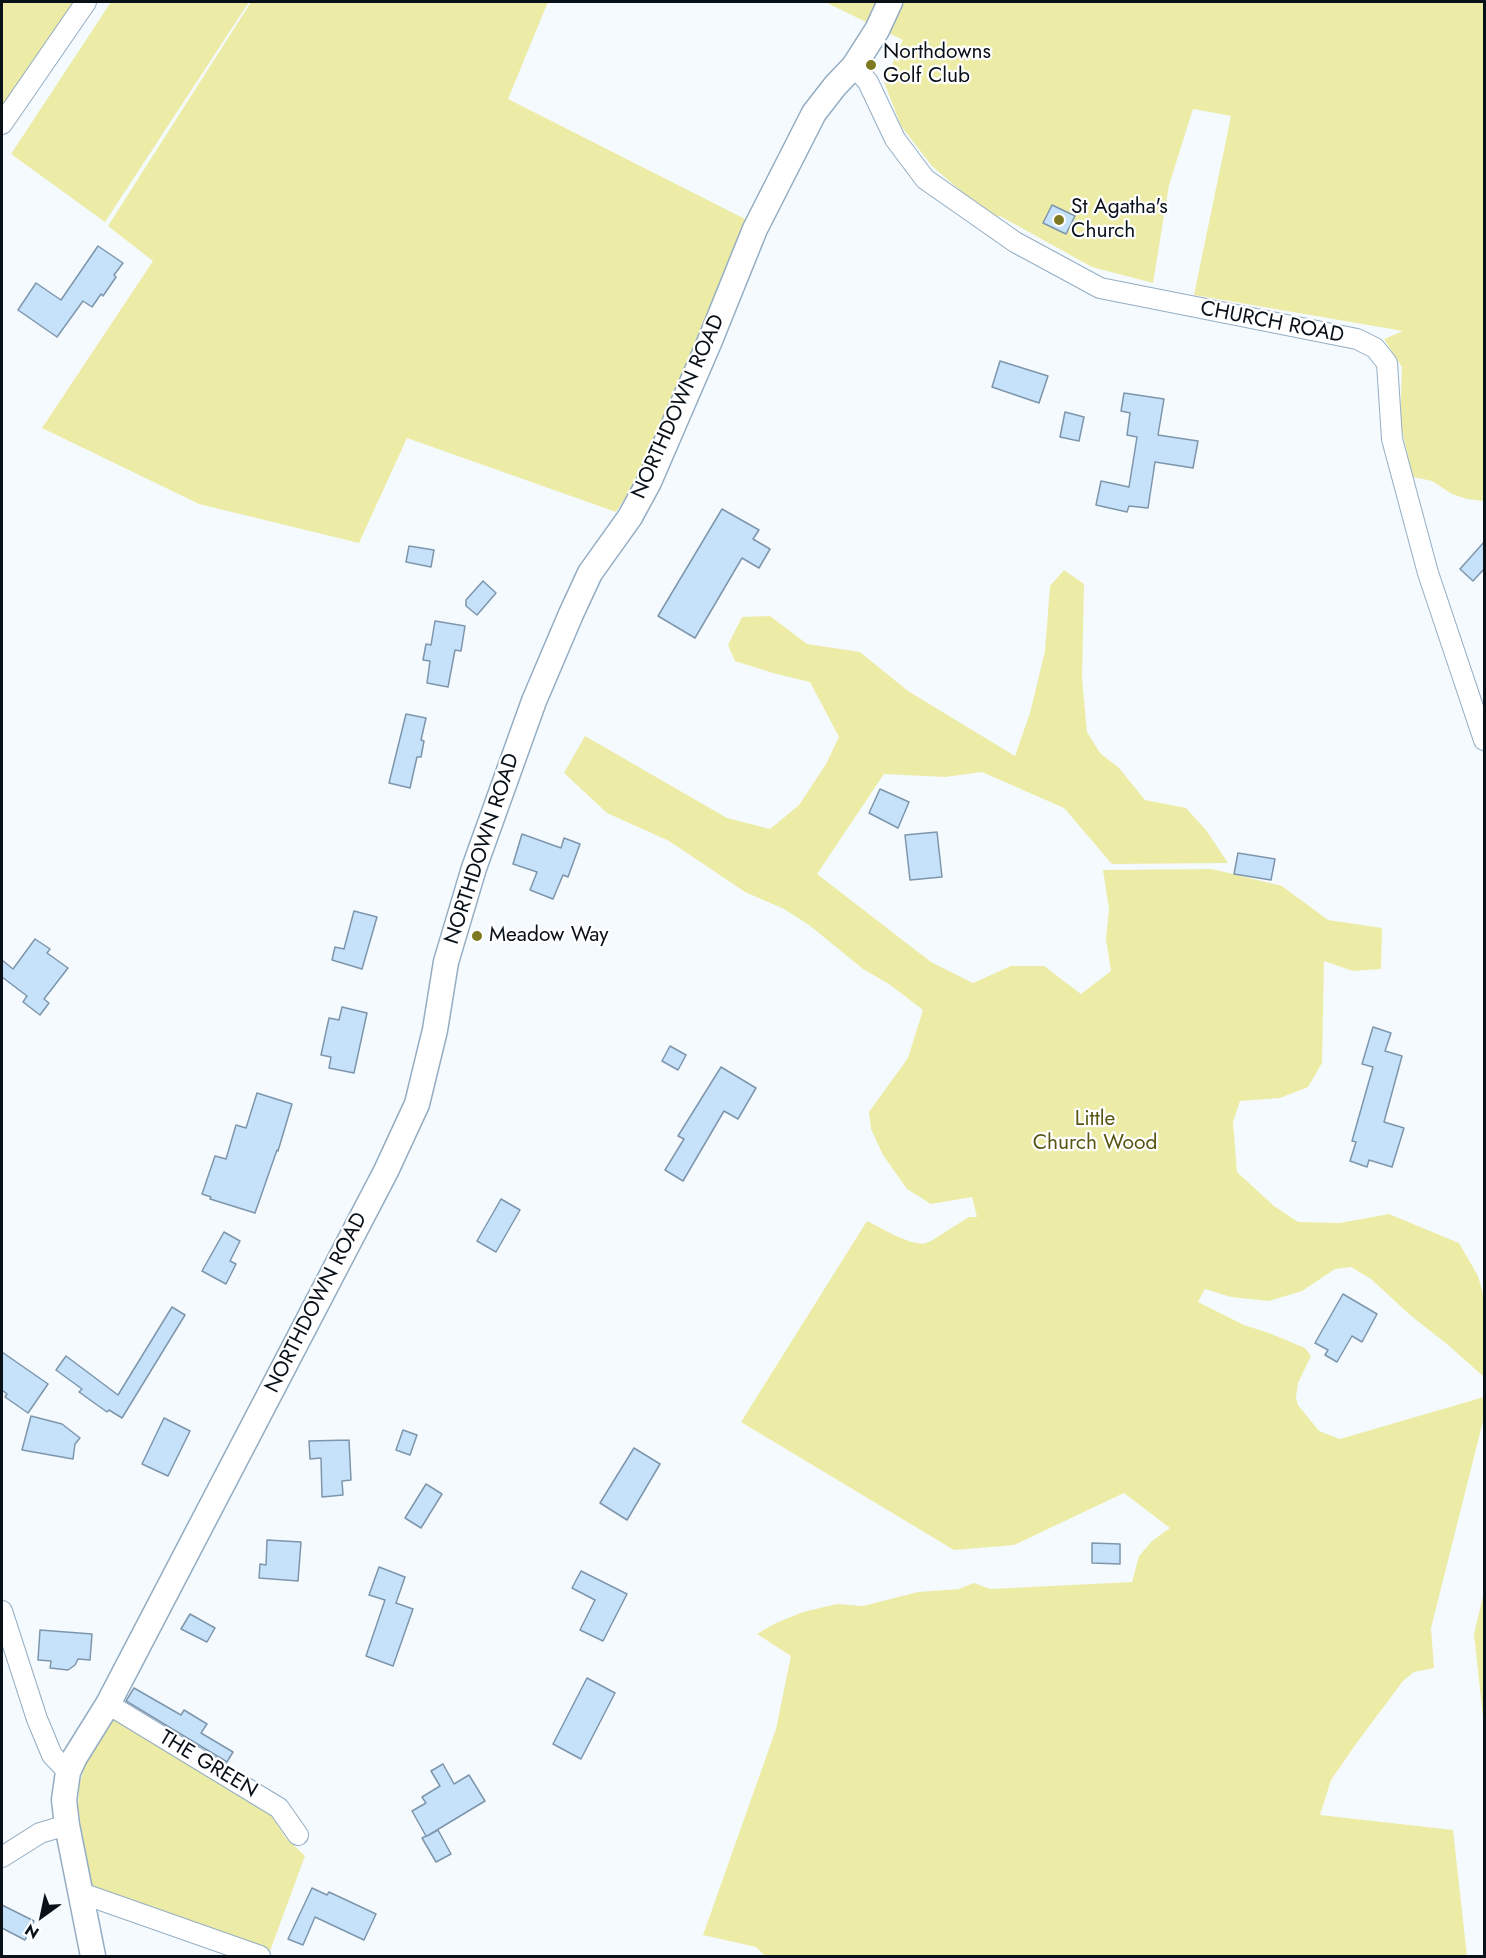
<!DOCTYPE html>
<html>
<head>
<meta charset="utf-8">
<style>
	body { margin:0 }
	#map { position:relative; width:1486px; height:1958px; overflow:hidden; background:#f4fafe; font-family:Jost,sans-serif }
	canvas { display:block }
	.frame { position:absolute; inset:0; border:3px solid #081018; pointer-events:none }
	.north { position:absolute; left:12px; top:1886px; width:60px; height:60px; -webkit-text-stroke:4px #fff; paint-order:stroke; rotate:213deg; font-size:16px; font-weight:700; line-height:24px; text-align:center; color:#081018 }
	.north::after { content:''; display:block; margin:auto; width:21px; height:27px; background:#081018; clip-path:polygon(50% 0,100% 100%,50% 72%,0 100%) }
</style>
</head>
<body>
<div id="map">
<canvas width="1486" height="1958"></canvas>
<div class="frame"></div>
<div class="north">N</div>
</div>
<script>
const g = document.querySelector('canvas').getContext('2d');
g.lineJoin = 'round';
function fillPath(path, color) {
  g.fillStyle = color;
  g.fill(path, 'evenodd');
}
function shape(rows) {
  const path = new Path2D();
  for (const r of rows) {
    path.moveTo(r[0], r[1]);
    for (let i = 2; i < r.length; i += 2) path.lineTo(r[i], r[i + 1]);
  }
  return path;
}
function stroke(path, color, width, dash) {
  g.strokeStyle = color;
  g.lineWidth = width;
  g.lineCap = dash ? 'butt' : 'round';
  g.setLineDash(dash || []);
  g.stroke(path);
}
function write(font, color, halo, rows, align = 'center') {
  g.font = font + ' Jost,sans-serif';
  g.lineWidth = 4.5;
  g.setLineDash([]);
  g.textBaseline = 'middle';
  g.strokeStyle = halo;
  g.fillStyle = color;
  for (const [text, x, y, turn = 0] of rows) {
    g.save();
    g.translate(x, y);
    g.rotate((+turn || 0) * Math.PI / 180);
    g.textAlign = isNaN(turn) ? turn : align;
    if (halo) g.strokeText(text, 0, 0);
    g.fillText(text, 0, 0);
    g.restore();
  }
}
const green = shape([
	[2,2,83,2,2,119],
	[111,2,249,2,105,222,11,154],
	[251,2,548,2,508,99,749,221,648,463,616,512,407,438,359,543,199,504,42,428,153,261,108,226],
	[825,2,1484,2,1484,501,1467,499,1452,494,1432,481,1413,477,1400,422,1402,367,1384,339,1403,331,1194,295,1231,116,1193,109,1169,185,1153,283,1092,267,1000,216,992,218,932,166,901,126,884,82,903,40],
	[1064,570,1084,584,1082,679,1087,732,1100,753,1119,768,1145,800,1186,808,1206,830,1228,863,1112,864,1064,808,982,772,945,777,884,774,817,874,931,962,973,983,1011,966,1044,966,1081,994,1111,971,1106,939,1109,909,1103,870,1212,869,1282,886,1328,920,1382,928,1381,969,1353,971,1324,961,1322,1063,1308,1087,1280,1098,1240,1101,1233,1122,1237,1172,1274,1206,1298,1222,1340,1223,1389,1214,1459,1243,1478,1276,1484,1297,1484,1377,1448,1345,1410,1315,1371,1279,1351,1267,1335,1269,1302,1291,1269,1301,1231,1297,1205,1289,1198,1302,1244,1325,1269,1333,1305,1348,1311,1356,1298,1383,1296,1398,1298,1405,1319,1431,1340,1439,1484,1397,1484,1417,1431,1628,1434,1668,1414,1672,1403,1681,1358,1741,1331,1780,1320,1815,1453,1830,1467,1956,765,1956,756,1947,703,1935,776,1729,791,1656,757,1634,776,1623,803,1612,837,1604,863,1606,918,1592,959,1589,974,1583,990,1589,1132,1582,1139,1556,1152,1541,1170,1528,1124,1493,1014,1545,954,1550,741,1422,867,1221,894,1235,911,1242,923,1244,931,1241,969,1217,977,1217,972,1197,931,1204,907,1189,883,1155,871,1129,869,1112,908,1058,923,1010,889,984,863,969,809,925,784,909,745,892,669,841,607,813,564,773,585,736,727,818,770,829,799,805,826,764,839,737,810,682,773,673,735,661,728,645,742,617,770,616,807,644,860,652,908,691,1015,756,1030,713,1045,651,1050,586],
	[1484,1592,1484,1727,1474,1634],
	[113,1717,269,1812,286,1838,305,1856,270,1951,218,1932,99,1893,90,1886,78,1807,79,1785,86,1763]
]);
const building = shape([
	[1052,205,1075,216,1066,234,1043,223,1052,205],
	[98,246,123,263,114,275,116,277,103,296,101,294,92,307,83,301,57,337,18,310,36,283,61,300,98,246],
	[1000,361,1048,376,1039,403,992,387,1000,361],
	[1124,393,1164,399,1158,435,1198,441,1193,468,1155,462,1148,508,1129,506,1127,512,1096,505,1101,481,1129,487,1137,437,1127,435,1130,413,1121,411,1124,393],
	[1065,412,1084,417,1079,441,1060,437,1065,412],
	[722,509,759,530,753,539,770,549,759,568,742,558,695,638,658,616,722,509],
	[1485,541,1485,568,1473,581,1460,569,1485,541],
	[409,546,434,550,431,567,406,562,409,546],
	[483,581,496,593,477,615,466,606,466,600,483,581],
	[435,621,465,626,461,651,455,650,448,687,427,683,430,661,423,660,426,644,431,645,435,621],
	[406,714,426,718,421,740,424,741,421,757,417,757,410,788,389,783,406,714],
	[880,789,909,802,898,828,869,813,880,789],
	[937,832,942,877,910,880,905,835,937,832],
	[522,834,561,848,564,838,580,844,568,877,563,875,553,899,530,890,537,872,513,864,522,834],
	[1238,853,1275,859,1271,880,1234,874,1238,853],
	[354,911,377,917,362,969,332,960,335,947,344,949,354,911],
	[35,939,50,949,47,953,68,968,44,999,49,1003,40,1015,23,1002,27,996,2,977,2,960,13,969,35,939],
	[342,1007,367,1013,354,1073,329,1068,331,1057,321,1055,329,1018,339,1020,342,1007],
	[1373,1027,1391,1033,1385,1051,1402,1056,1384,1122,1404,1128,1392,1167,1369,1160,1367,1167,1350,1161,1356,1142,1352,1141,1373,1067,1362,1064,1373,1027],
	[670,1046,686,1055,678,1070,662,1061,670,1046],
	[721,1067,756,1088,738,1119,724,1111,683,1181,665,1170,684,1139,678,1136,721,1067],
	[257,1093,292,1104,278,1151,277,1150,255,1213,210,1199,211,1197,202,1194,215,1156,226,1159,236,1125,246,1128,257,1093],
	[501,1199,520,1210,496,1252,477,1241,501,1199],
	[224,1232,240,1241,230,1261,236,1264,226,1284,202,1271,224,1232],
	[1343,1294,1377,1314,1362,1342,1352,1336,1337,1362,1325,1355,1328,1350,1315,1343,1343,1294],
	[172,1307,185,1315,122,1418,109,1410,107,1412,79,1392,82,1389,56,1370,66,1356,118,1395,172,1307],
	[2,1352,48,1384,28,1413,5,1397,7,1394,2,1390,2,1352],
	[31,1416,62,1424,80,1438,75,1444,73,1459,22,1450,31,1416],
	[164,1418,190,1431,168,1476,142,1464,164,1418],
	[403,1430,417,1435,410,1455,396,1450,403,1430],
	[349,1440,351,1480,342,1481,343,1495,322,1497,321,1458,310,1459,309,1441,349,1440],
	[634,1448,660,1464,627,1520,600,1503,634,1448],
	[426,1484,442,1494,421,1528,405,1518,426,1484],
	[267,1540,301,1542,298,1581,259,1578,260,1564,266,1565,267,1540],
	[1092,1543,1120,1544,1120,1564,1092,1563,1092,1543],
	[379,1567,405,1577,396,1603,413,1609,393,1666,366,1656,385,1600,369,1595,379,1567],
	[581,1571,627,1594,603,1641,580,1630,595,1600,572,1588,581,1571],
	[190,1614,215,1628,207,1642,181,1629,190,1614],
	[40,1630,92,1634,90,1660,78,1659,75,1665,68,1670,50,1668,51,1661,38,1660,40,1630],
	[587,1678,615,1693,581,1759,553,1744,587,1678],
	[134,1688,181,1715,184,1710,207,1724,201,1733,233,1752,227,1762,126,1701,134,1688],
	[443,1764,454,1784,469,1775,485,1801,427,1836,438,1830,451,1854,436,1862,422,1838,426,1836,412,1811,426,1803,422,1797,440,1786,431,1771,443,1764],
	[312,1888,327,1895,329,1892,376,1914,364,1940,315,1917,303,1945,288,1939,312,1888],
	[2,1905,34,1921,25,1940,2,1928,2,1905]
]);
const minor = shape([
	[854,66,868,82,895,139,925,179,1015,242,1100,288,1357,339,1375,348,1387,363,1392,439,1428,573,1484,740],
	[2,124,86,2],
	[2,1611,37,1719,52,1755,68,1772],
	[108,1704,279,1808,298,1835],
	[2,1857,40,1833,67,1825],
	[81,1893,260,1956]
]);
const tertiary = shape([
	[93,1956,67,1825,64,1800,68,1772,75,1757,108,1704,386,1171,417,1104,435,1030,446,962,474,868,534,701,571,614,590,573,630,517,649,482,709,343,755,229,814,113,835,86,854,66,877,30,890,2]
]);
const markers = [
	[871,65,6,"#7d7920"],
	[1059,220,6,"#7d7920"],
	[477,936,6,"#7d7920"]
];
const poiNames = [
	["Northdowns",883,53],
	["Golf Club",883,77],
	["St Agatha's",1071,208],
	["Church",1071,232],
	["Meadow Way",489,936]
];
const streetNames = [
	["CHURCH ROAD",1272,323,11],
	["NORTHDOWN ROAD",679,407,-66],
	["NORTHDOWN ROAD",483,849,-72],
	["NORTHDOWN ROAD",317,1303,-63],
	["THE GREEN",208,1765,31]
];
const parkNames = [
	["Little",1095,1120],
	["Church Wood",1095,1144]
];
fillPath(green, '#edeca7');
fillPath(building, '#c6e2fa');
stroke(building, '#7e96ac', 1.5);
stroke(minor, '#94adc3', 22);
stroke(tertiary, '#94adc3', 27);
stroke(minor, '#fff', 20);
stroke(tertiary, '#fff', 24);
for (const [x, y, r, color] of markers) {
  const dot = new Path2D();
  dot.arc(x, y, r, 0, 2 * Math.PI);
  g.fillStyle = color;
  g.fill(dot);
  stroke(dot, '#fff', 2);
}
write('21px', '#081018', '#fff', poiNames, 'left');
write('21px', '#081018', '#fff', streetNames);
write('21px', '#585513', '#fff', parkNames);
</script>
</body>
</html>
